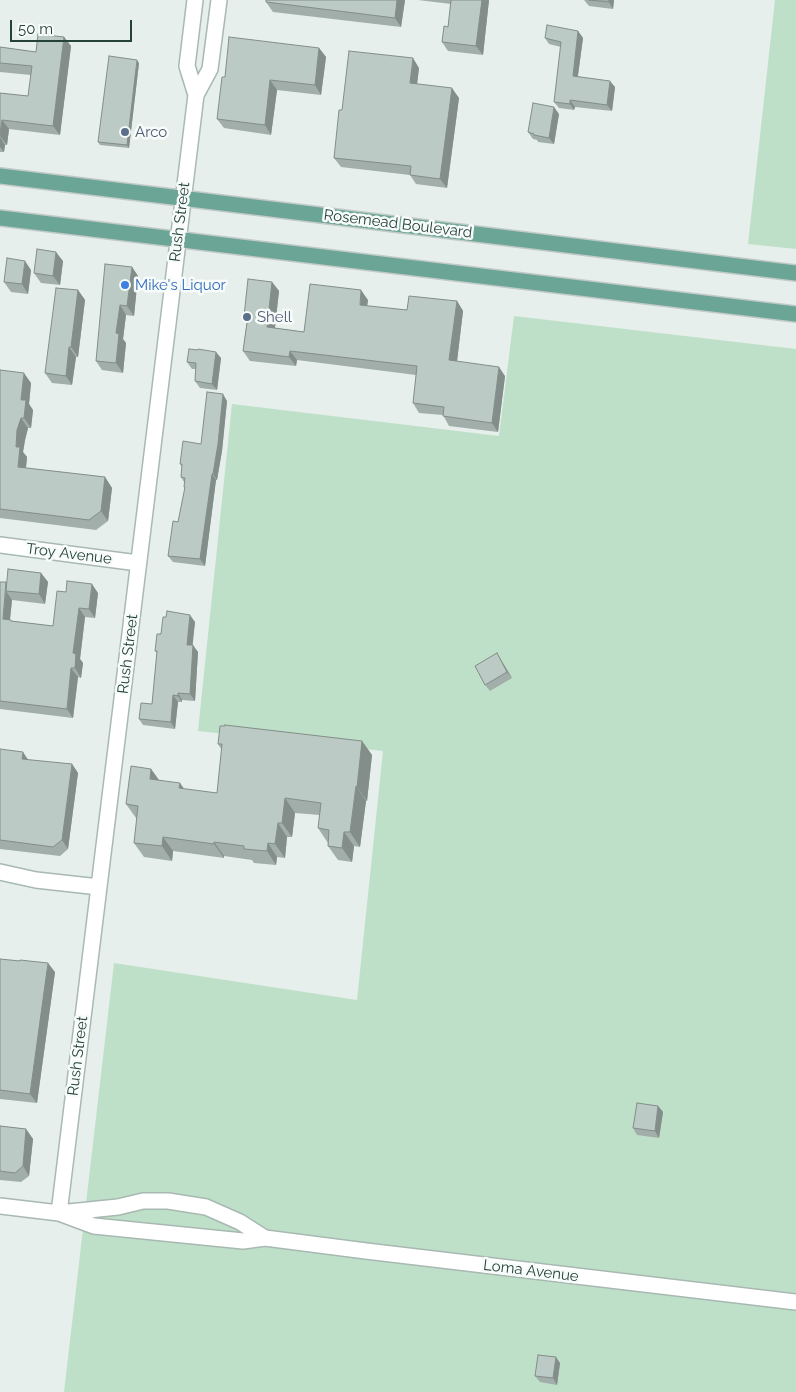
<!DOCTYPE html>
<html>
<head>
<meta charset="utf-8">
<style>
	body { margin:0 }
	#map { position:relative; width:796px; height:1392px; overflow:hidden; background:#e6efeb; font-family:Raleway,sans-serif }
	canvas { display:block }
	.scale { position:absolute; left:10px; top:20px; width:122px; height:22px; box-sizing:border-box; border:2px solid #24423a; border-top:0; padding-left:6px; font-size:15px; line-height:18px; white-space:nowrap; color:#24423a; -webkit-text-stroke:4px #f7fbf9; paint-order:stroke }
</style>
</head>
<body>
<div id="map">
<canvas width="796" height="1392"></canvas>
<div class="scale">50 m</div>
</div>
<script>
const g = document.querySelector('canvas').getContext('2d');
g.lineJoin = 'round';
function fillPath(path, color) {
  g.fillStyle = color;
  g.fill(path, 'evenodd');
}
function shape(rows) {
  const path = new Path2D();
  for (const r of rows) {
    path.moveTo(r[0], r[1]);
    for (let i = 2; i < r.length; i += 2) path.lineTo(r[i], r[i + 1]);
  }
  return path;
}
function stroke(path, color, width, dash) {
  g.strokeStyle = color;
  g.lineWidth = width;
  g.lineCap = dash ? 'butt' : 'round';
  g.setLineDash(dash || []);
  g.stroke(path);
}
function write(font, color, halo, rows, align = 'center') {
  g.font = font + ' Raleway,sans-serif';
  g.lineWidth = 5;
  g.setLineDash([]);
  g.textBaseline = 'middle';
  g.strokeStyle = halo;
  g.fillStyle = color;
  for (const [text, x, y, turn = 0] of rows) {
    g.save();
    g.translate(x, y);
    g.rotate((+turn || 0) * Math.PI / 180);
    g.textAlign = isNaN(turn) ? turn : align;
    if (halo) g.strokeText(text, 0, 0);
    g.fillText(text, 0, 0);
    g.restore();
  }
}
const green = shape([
	[775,0,796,0,796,249,748,244],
	[514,316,796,349,796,1392,64,1392,114,963,357,1000,383,751,198,731,232,404,499,436]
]);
const minor = shape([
	[195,0,187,66,196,95],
	[0,545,138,563],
	[0,872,36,880,99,887],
	[0,1206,59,1213,118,1207,143,1201,168,1201,206,1207,240,1222,265,1238],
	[59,1213,196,95,210,69,219,0],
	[59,1213,94,1226,243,1241,265,1238,366,1251,796,1302]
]);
const major = shape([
	[0,176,796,273],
	[0,218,796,314]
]);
const wall = shape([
	[405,0,401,27,273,12,266,2],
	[418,0,489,0,483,55,448,51,442,42,448,27,451,4],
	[584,0,614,0,613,9,589,6],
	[578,31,583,38,578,76,615,87,612,111,575,107,574,110,559,108,554,102,561,47,549,44,545,38],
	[64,37,71,46,60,135,9,129,7,145,5,145,4,152,0,152,0,93,28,96,31,75,0,72,0,47,36,52],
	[319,48,326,57,321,95,277,90,271,135,224,128,217,119,225,77],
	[139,63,129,148,100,145,98,142],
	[419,68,417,84,459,98,447,188,416,184,410,175,341,167,334,158,342,110],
	[559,114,554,144,538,142,537,140,533,139,528,132],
	[63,261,60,285,41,283,34,273],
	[132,267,138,276,134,316,126,315,123,339,126,343,123,373,102,370,96,361],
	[31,270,28,294,11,292,4,282],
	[272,282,279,291,275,328,304,332,368,300,367,306,407,310,457,301,463,311,457,361,505,376,498,432,449,426,443,415,419,413,413,403,416,375,297,360,296,366,250,361,243,351,247,320,244,316],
	[78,290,85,300,78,357,76,357,72,385,52,383,45,373],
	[198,350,221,358,217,390,200,388,195,381,196,369,192,369,187,362],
	[0,370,31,383,29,404,33,410,31,428,28,428,25,440,23,452,27,457,26,468,105,477,112,488,108,521,96,530,0,518],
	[227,401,222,451,217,480,216,480,205,566,173,562,168,556,178,522,185,488,184,487,184,482,181,477,182,467,180,464,201,444],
	[41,573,48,582,45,604,12,600,10,620,12,621,53,626,66,592,98,593,95,618,85,617,80,659,83,663,81,678,78,677,73,718,0,709,0,582,6,582],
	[166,617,195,622,192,645,198,652,195,701,182,700,182,702,178,702,175,729,143,725,139,719,152,704,157,653,155,651],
	[497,653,512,678,490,691,485,685],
	[362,741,372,755,367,801,366,801,360,847,354,846,352,862,338,860,328,846,328,843,318,828,320,815,295,813,292,837,287,837,285,858,277,857,276,865,254,863,252,860,224,856,224,858,173,851,172,861,144,857,134,843,137,818,136,818,126,804,151,769,159,780,184,789,217,793,222,750,218,744],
	[0,749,28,760,72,764,78,773,68,849,60,856,0,849],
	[0,959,55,972,37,1103,0,1099],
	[658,1106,663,1112,659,1138,637,1135,633,1128],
	[0,1126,26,1129,33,1139,29,1176,21,1182,0,1180],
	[560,1363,557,1385,540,1382,535,1376]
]);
const shadedWall = shape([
	[397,0,405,0,401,27,395,18],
	[482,0,489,0,483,55,476,46],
	[609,0,614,0,613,9,609,2],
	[578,31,583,38,577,82,573,76],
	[64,37,71,46,60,135,53,126],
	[319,48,326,57,321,95,315,85],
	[413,58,419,68,416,93,410,83],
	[137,60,139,63,129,148,127,145],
	[270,80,277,90,271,135,265,125],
	[610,81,615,87,612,111,607,105],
	[452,88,459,98,447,188,440,179],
	[570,100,575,107,574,110,570,104],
	[554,107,559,114,554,144,549,138],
	[2,120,9,129,7,145,0,136],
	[0,137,5,145,4,152,0,147],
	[56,252,63,261,60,285,53,276],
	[25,261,31,270,28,294,22,284],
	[132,267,138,276,134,316,127,306],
	[272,282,279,291,274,336,267,327],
	[78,290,85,300,78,357,71,347],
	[361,290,368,300,366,314,360,305],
	[457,301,463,311,456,370,449,360],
	[120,305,126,315,123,339,126,343,123,373,116,363,116,333],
	[69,347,76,357,72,385,66,376],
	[290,351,297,360,296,366,289,357],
	[216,352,221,358,217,390,212,384],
	[499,367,505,376,498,432,492,423],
	[24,373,31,383,29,404,33,410,31,428,24,418,21,400],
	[223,394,227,401,222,451,217,480,213,474],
	[21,418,28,428,25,440,23,452,27,457,25,477,18,467,16,447,17,430],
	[212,474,216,480,205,566,200,559],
	[105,477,112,488,108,521,101,511],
	[41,573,48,582,45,604,39,594],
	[92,584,98,593,95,618,89,609],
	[6,591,12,600,9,628,3,619],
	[79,608,85,617,80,659,83,663,81,678,75,668,73,653],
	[190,615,195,622,192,651,187,645],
	[193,645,198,652,195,701,190,694],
	[497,653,501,660,512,678,507,672],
	[71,668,78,677,73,718,67,709],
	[178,693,182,700,182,702,178,696],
	[173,695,178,702,175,729,171,722],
	[362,741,372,755,367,801,357,787],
	[23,752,29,761,22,759],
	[72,764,78,773,68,849,62,840],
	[151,769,161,783,150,779],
	[180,783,190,797,179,788],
	[356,786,366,801,360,847,350,832],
	[285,798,295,813,292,837,282,823],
	[278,823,287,837,285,858,275,844],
	[344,832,354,846,352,862,342,848],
	[163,837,173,851,172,861,162,846],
	[214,842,224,856,224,858,214,844],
	[268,843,277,857,276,865,267,851],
	[48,963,55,972,37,1103,30,1094],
	[658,1106,663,1112,659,1138,655,1131],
	[26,1129,33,1139,29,1176,23,1166],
	[556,1357,560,1363,557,1385,553,1378]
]);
const building = shape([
	[266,0,397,0,395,18,266,2,266,0],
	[451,0,482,0,476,46,442,42,444,26,448,27,451,0],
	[589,0,609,0,609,2,589,0],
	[547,25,578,31,573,76,610,81,607,105,570,100,570,104,554,102,561,42,545,38,547,25],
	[38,34,64,37,53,126,2,120,0,135,0,93,28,96,32,66,0,63,0,47,36,52,38,34],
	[229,37,319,48,315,85,270,80,265,125,217,119,222,77,225,77,229,37],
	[349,51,413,58,410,83,452,88,440,179,410,175,411,166,334,158,339,110,342,110,349,51],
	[109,56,137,60,127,145,98,142,109,56],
	[533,103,554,107,549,138,534,135,534,134,528,132,533,103],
	[37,249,56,252,53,276,34,273,37,249],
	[7,258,25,261,22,284,4,282,7,258],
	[105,264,132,267,127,306,120,305,116,333,119,334,116,363,96,361,105,264],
	[248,279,272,282,267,327,304,332,310,284,361,290,360,305,407,310,409,296,457,301,449,360,499,367,492,423,443,416,444,407,413,403,417,366,290,351,289,357,243,351,248,316,244,316,248,279],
	[56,288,78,290,71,347,69,347,66,376,45,373,56,288],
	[189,349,198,350,198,349,216,352,212,384,195,381,196,363,187,362,189,349],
	[0,370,24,373,21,400,26,400,24,418,21,418,17,430,16,447,20,447,18,467,105,477,101,511,89,520,0,509,0,370],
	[207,392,223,394,218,444,213,474,212,474,200,559,168,556,173,521,178,522,185,487,184,487,185,478,181,477,182,464,180,464,183,441,201,444,207,392],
	[8,569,41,573,39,594,6,591,8,569],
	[67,581,92,584,89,609,79,608,73,653,76,654,75,668,71,668,67,709,0,701,0,582,6,582,3,619,11,620,11,621,53,626,57,591,66,592,67,581],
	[167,611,190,615,187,645,193,645,190,694,178,693,178,696,173,695,171,722,139,719,141,703,152,704,157,651,155,651,157,634,161,634,163,617,166,617,167,611],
	[497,653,507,672,485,685,475,666,497,653],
	[225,725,362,741,357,787,356,786,350,832,344,832,342,848,328,846,329,830,318,828,321,803,285,798,282,823,278,823,275,844,268,843,267,851,244,849,244,846,214,842,214,844,163,837,162,846,134,843,138,806,126,804,131,766,151,769,150,779,180,783,179,788,217,793,222,744,218,744,220,726,225,726,225,725],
	[0,749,23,752,22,759,72,764,62,840,53,847,0,840,0,749],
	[0,959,20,961,20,960,48,963,30,1094,0,1090,0,959],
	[637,1103,658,1106,655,1131,633,1128,637,1103],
	[0,1126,26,1129,23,1166,15,1173,0,1171,0,1126],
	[538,1355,556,1357,553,1378,535,1376,538,1355]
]);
const markers = [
	[125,132,5,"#5c6f8a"],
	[125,285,5,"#3f7fe0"],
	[247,317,5,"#5c6f8a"]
];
const serviceNames = [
	["Arco",135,132],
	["Shell",257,317]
];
const streetNames = [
	["Rush Street",180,222,-83],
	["Rosemead Boulevard",398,224,7],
	["Troy Avenue",69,554,7],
	["Rush Street",128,654,-83],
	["Rush Street",78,1056,-83],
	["Loma Avenue",531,1271,7]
];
const shopNames = [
	["Mike's Liquor",135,285]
];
fillPath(green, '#bfe0c8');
stroke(minor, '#a8b8b2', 18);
stroke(major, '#c2cac8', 18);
stroke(minor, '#fff', 15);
stroke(major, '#6aa596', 15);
fillPath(wall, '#a1aea9');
fillPath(shadedWall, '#838d89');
fillPath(building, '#bbcac4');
stroke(building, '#838d89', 1);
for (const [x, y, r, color] of markers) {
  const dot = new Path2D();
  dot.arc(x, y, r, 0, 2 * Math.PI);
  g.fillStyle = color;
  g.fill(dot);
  stroke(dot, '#f7fbf9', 2);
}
write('15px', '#4e5e75', '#f7fbf9', serviceNames, 'left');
write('15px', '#24423a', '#f7fbf9', streetNames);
write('15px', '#366cbe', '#f7fbf9', shopNames, 'left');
</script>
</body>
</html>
